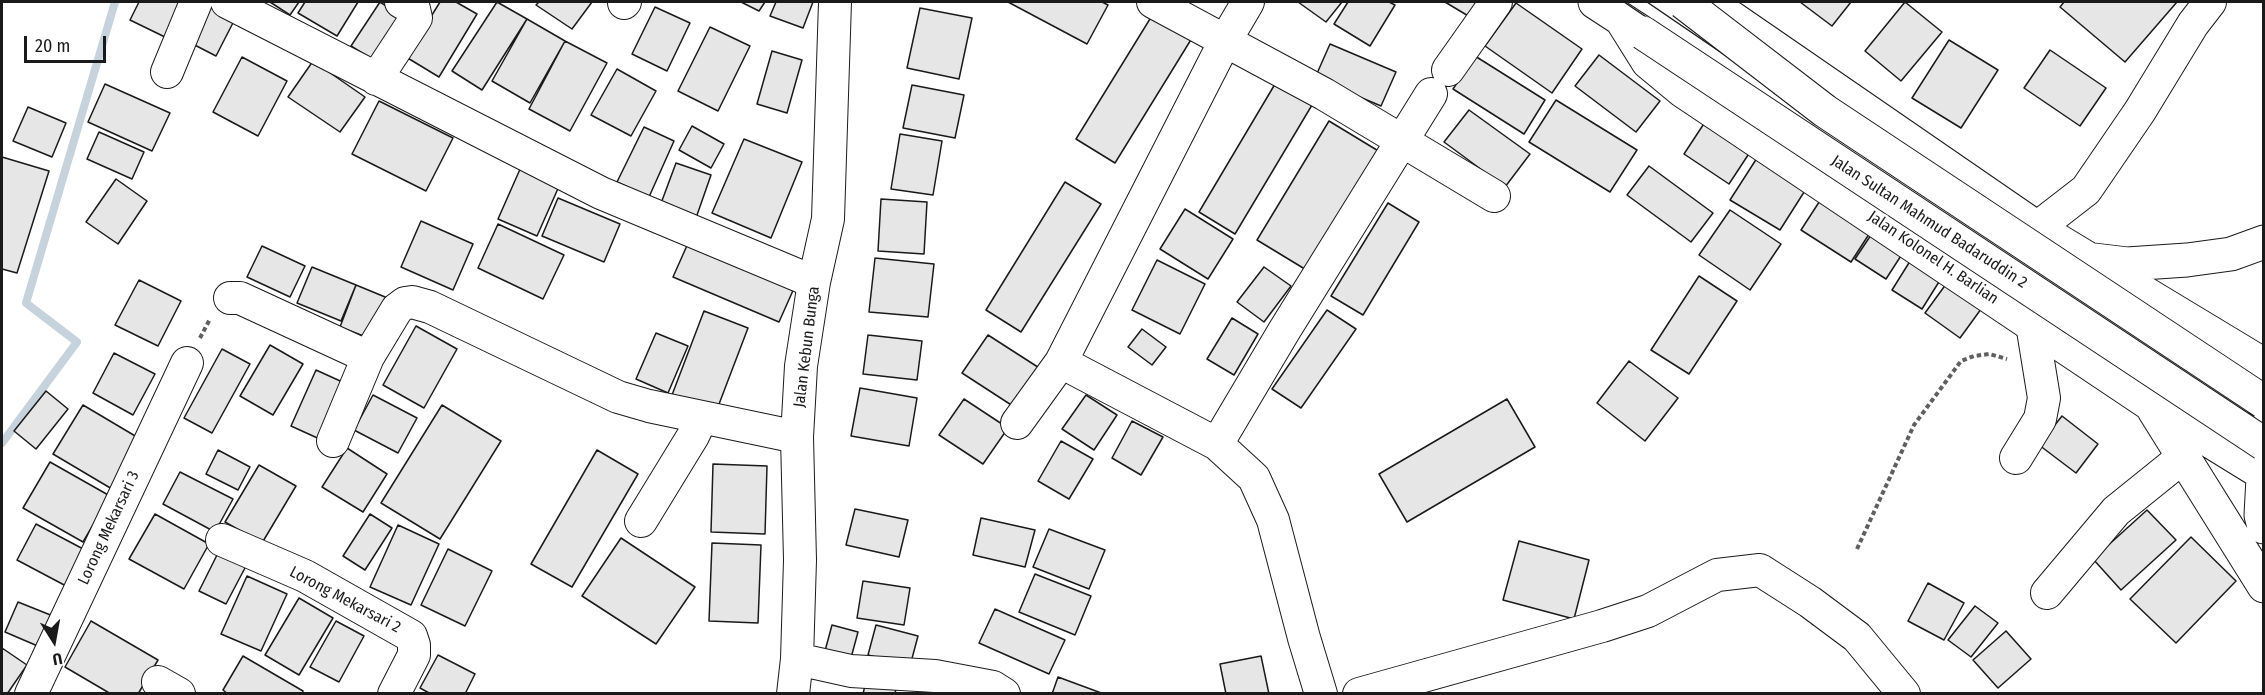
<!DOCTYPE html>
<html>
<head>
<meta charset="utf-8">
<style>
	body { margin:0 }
	#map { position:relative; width:2265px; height:695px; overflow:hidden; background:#fff; font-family:"Fira Sans Condensed",sans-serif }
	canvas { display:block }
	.frame { position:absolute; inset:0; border:3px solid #1a1a1a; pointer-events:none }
	.north { position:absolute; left:24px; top:611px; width:60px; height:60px; -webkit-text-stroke:4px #fff; paint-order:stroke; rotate:169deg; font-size:16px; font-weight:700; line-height:24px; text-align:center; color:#1a1a1a }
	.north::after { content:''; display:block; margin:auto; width:21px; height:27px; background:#1a1a1a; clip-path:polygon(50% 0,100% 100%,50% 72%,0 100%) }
	.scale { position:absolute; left:24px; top:36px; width:82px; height:27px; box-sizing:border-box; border:3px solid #1a1a1a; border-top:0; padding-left:8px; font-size:18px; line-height:21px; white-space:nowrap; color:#1a1a1a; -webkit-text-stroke:4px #fff; paint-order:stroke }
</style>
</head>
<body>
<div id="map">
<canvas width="2265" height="695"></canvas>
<div class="frame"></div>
<div class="north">U</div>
<div class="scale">20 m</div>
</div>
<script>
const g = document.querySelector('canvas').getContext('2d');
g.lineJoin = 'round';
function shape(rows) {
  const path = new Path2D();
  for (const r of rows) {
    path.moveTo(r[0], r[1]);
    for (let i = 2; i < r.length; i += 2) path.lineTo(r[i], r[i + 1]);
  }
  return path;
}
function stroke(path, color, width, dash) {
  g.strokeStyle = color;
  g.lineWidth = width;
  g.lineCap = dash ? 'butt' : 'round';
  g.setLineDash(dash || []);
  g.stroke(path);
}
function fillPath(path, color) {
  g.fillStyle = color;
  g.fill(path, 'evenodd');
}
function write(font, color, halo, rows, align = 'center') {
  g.font = font + ' "Fira Sans Condensed",sans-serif';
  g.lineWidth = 4.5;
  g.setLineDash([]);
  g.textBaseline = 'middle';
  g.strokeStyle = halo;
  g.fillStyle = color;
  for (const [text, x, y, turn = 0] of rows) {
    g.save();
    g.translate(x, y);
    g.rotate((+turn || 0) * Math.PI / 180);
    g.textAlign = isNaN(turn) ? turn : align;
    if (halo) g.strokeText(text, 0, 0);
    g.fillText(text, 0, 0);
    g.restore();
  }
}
const stream = shape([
	[2,443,77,342,26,303,115,2]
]);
const building = shape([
	[139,2,185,2,167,38,130,20,139,2],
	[209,2,237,15,216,56,183,39,209,2],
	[270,2,299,2,290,15,270,2],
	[305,2,358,2,337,36,298,13,305,2],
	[380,2,411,22,383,66,351,46,380,2],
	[440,2,456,2,477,14,439,77,406,57,440,2],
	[497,2,527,19,482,90,452,71,497,2],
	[539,2,592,2,572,29,536,5,539,2],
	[741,2,765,2,759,11,741,2],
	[776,2,813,2,803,28,770,16,776,2],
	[1008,2,1102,2,1108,5,1087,44,1008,2],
	[1298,2,1342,2,1326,22,1298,2],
	[1348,2,1389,2,1395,5,1370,46,1334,24,1348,2],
	[1445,2,1487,2,1475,20,1445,2],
	[1800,2,1851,2,1832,26,1800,2],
	[1905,2,1942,32,1901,81,1865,51,1905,2],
	[2064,2,2177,2,2125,62,2060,7,2064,2],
	[1516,3,1582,49,1552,93,1485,46,1516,3],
	[655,7,690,23,667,71,632,54,655,7],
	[920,8,972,18,959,79,907,68,920,8],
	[1153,14,1192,38,1115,163,1076,139,1153,14],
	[527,19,565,41,530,103,492,81,527,19],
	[710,27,750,46,718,111,678,91,710,27],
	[1949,40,1998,70,1961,128,1912,98,1949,40],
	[565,41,607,63,570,131,529,109,565,41],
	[1330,44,1396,72,1381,106,1315,78,1330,44],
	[2050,50,2106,88,2080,126,2024,88,2050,50],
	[772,51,802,60,787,113,757,104,772,51],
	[1599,55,1660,101,1636,132,1575,86,1599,55],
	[1475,56,1545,100,1524,134,1453,89,1475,56],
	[242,57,287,81,258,136,213,112,242,57],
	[313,61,365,97,340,132,288,97,313,61],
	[617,69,656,91,631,136,591,115,617,69],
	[1278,79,1315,100,1235,234,1199,212,1278,79],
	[105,84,170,113,152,151,88,122,105,84],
	[912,85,964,95,955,138,903,128,912,85],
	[1556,100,1637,150,1610,192,1529,142,1556,100],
	[379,101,453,138,426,191,352,154,379,101],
	[28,107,66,123,52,157,13,141,28,107],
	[1469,110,1530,154,1505,187,1444,142,1469,110],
	[1707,119,1752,149,1729,184,1684,154,1707,119],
	[1329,121,1385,155,1313,274,1257,240,1329,121],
	[692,126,724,144,711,168,679,150,692,126],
	[644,127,674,141,649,197,617,182,644,127],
	[99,132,144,152,132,179,87,159,99,132],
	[900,134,942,141,933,195,891,189,900,134],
	[744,139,802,162,771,238,712,213,744,139],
	[2,157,49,171,17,273,2,269,2,157],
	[1757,158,1806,189,1780,230,1730,200,1757,158],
	[676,163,711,175,696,218,660,206,676,163],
	[1649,166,1713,213,1691,242,1627,195,1649,166],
	[521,167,560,184,537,236,498,219,521,167],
	[116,179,147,201,118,244,86,222,116,179],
	[1065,182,1101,204,1021,332,986,310,1065,182],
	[1823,196,1873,228,1851,262,1801,230,1823,196],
	[558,198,620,224,604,262,542,236,558,198],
	[881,199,927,202,924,254,878,251,881,199],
	[1388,203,1419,222,1363,315,1331,296,1388,203],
	[1185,209,1233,239,1208,279,1160,249,1185,209],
	[1730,210,1781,244,1750,290,1699,255,1730,210],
	[421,221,473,244,453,290,401,267,421,221],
	[498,224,564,255,543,299,478,268,498,224],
	[1875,229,1906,248,1886,279,1855,259,1875,229],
	[689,241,795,286,779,322,673,277,689,241],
	[262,246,305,266,290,297,247,277,262,246],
	[875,258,934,264,928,317,869,312,875,258],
	[1912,258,1942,277,1922,309,1892,290,1912,258],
	[1157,260,1205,284,1180,334,1132,310,1157,260],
	[312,267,356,285,341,321,297,303,312,267],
	[1264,267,1291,286,1264,322,1237,302,1264,267],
	[1699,276,1737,301,1689,374,1651,350,1699,276],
	[139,280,181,301,158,346,115,325,139,280],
	[1949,280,1984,305,1960,338,1925,313,1949,280],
	[356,285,390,299,374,340,340,327,356,285],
	[1327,310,1356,329,1301,408,1272,389,1327,310],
	[704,311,748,328,716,412,672,395,704,311],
	[1232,318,1258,334,1234,375,1207,359,1232,318],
	[416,326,457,349,424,408,383,385,416,326],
	[1142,329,1166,347,1152,365,1128,347,1142,329],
	[656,333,688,346,668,393,636,379,656,333],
	[868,335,922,341,917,380,863,374,868,335],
	[988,335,1044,371,1019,410,962,373,988,335],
	[270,345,303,364,273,415,240,396,270,345],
	[222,349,250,364,212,433,184,418,222,349],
	[114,353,155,374,133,415,93,393,114,353],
	[1629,361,1678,398,1645,441,1597,403,1629,361],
	[316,370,349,385,324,441,291,426,316,370],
	[860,388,917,398,909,446,851,436,860,388],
	[46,391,68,409,36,449,14,431,46,391],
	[373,395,417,418,398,453,354,430,373,395],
	[1086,395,1117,415,1094,450,1062,429,1086,395],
	[964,399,1008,428,983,464,939,435,964,399],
	[1507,399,1535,447,1407,522,1379,474,1507,399],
	[83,405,142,440,112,489,53,454,83,405],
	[442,405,501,441,440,539,381,503,442,405],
	[2062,416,2098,444,2076,473,2039,445,2062,416],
	[1132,421,1163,437,1141,475,1112,458,1132,421],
	[1061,441,1093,459,1069,499,1038,481,1061,441],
	[347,448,387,474,363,512,322,487,347,448],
	[218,450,250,467,238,490,206,474,218,450],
	[597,450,638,474,572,587,531,564,597,450],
	[50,462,110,496,83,542,23,508,50,462],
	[713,464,767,466,765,534,711,532,713,464],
	[259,465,296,486,262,543,225,522,259,465],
	[180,472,233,499,215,532,163,504,180,472],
	[855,509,908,520,899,557,846,545,855,509],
	[2147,510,2176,540,2121,590,2093,559,2147,510],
	[155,514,209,544,184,589,129,559,155,514],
	[370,514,392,528,365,570,343,556,370,514],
	[981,518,1035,530,1025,567,973,555,981,518],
	[36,524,87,551,68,587,17,560,36,524],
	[398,525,439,544,411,605,370,587,398,525],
	[1049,529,1105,550,1089,589,1033,567,1049,529],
	[2191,537,2236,581,2176,643,2130,599,2191,537],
	[621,538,695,587,656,644,582,596,621,538],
	[1519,541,1589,560,1574,619,1503,600,1519,541],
	[712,543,761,545,758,623,709,621,712,543],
	[448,549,492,571,465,626,421,605,448,549],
	[218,553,246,566,226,604,199,591,218,553],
	[1035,574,1091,596,1075,635,1019,612,1035,574],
	[247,576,287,594,261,651,221,634,247,576],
	[863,581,910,588,904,625,857,618,863,581],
	[1928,583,1964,603,1944,640,1908,621,1928,583],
	[299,598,333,618,299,675,265,655,299,598],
	[18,602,53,616,40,647,5,632,18,602],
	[1975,606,1998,623,1971,657,1948,640,1975,606],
	[995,609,1065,640,1049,674,979,643,995,609],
	[91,621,158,660,138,694,111,694,65,667,91,621],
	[336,621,364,636,339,682,310,667,336,621],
	[832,625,858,632,848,669,822,662,832,625],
	[876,625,918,636,910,666,868,655,876,625],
	[2006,631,2031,659,1998,688,1973,660,2006,631],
	[2,648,27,665,7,694,2,694,2,648],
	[438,655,475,674,465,694,431,694,420,688,438,655],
	[243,656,303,691,302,694,228,694,223,690,243,656],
	[1261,656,1269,694,1226,694,1220,664,1261,656],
	[1058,677,1104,694,1052,694,1058,677],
	[866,681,897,683,895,694,863,694,866,681]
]);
const path = shape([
	[200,338,210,319],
	[1857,549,1914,425,1961,361,1974,356,1989,354,2007,359]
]);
const minor = shape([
	[227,2,601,193,814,282],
	[1153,2,1324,94,1494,196],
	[624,3,625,2],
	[1448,70,1496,2],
	[167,72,196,2],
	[376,79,416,18,414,9,401,2],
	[2037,228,2086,190,2140,111,2193,24,2210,2],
	[230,298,240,298,368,357],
	[1061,362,1217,444,1254,478,1273,520,1304,638,1321,694],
	[1017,423,1061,362,1225,41,1248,2],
	[333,441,368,357,397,309,405,303,412,302,430,307,618,397,649,406,797,437],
	[1217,444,1284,331,1431,94],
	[2016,458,2040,419,2044,398,2032,324],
	[641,521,693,436,702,417],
	[222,540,305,576,411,636,414,645,414,655,394,694],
	[2047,593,2116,511,2183,457],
	[797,659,851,671,935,676,993,687,1004,694],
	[158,682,179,694],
	[31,694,187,363],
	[793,694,797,659,800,560,797,437,801,366,814,282,828,219,835,2],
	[1359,694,1602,626,1648,611,1717,575,1760,570,1810,602,1857,637,1904,694]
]);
const highway = shape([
	[1595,2,1641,32],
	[1704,2,1732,18,2037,228,2264,365],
	[1623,22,1648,62,1683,91,2150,404,2262,473],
	[2094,260,2127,264,2187,260,2231,254,2264,242],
	[2154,410,2264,586],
	[2264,460,2261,515,2264,527]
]);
const tram = shape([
	[1624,2,1948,221,2183,376,2222,405,2264,459],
	[1647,2,1959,215,2191,362,2232,393,2264,429]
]);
const highwayBridge = shape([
	[1683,2,1825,111,2264,402],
	[1643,33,2264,444]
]);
const streetNames = [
	["Jalan Sultan Mahmud Badaruddin 2",1929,222,33],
	["Jalan Kolonel H. Barlian",1933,258,34],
	["Jalan Kebun Bunga",807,347,-83],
	["Lorong Mekarsari 3",109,528,-65],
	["Lorong Mekarsari 2",345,600,28]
];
stroke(stream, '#c6d2dc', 8);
fillPath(building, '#e6e6e6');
stroke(building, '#1a1a1a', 1.5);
stroke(minor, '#1a1a1a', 34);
stroke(highway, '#1a1a1a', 35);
stroke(path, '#5f5f5f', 4, [4.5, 3]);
stroke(minor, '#fff', 32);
stroke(highway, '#fff', 33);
stroke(tram, '#1a1a1a', 1.5);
stroke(highwayBridge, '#1a1a1a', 35, []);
stroke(highwayBridge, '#fff', 33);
write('16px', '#1a1a1a', '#fff', streetNames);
</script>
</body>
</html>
